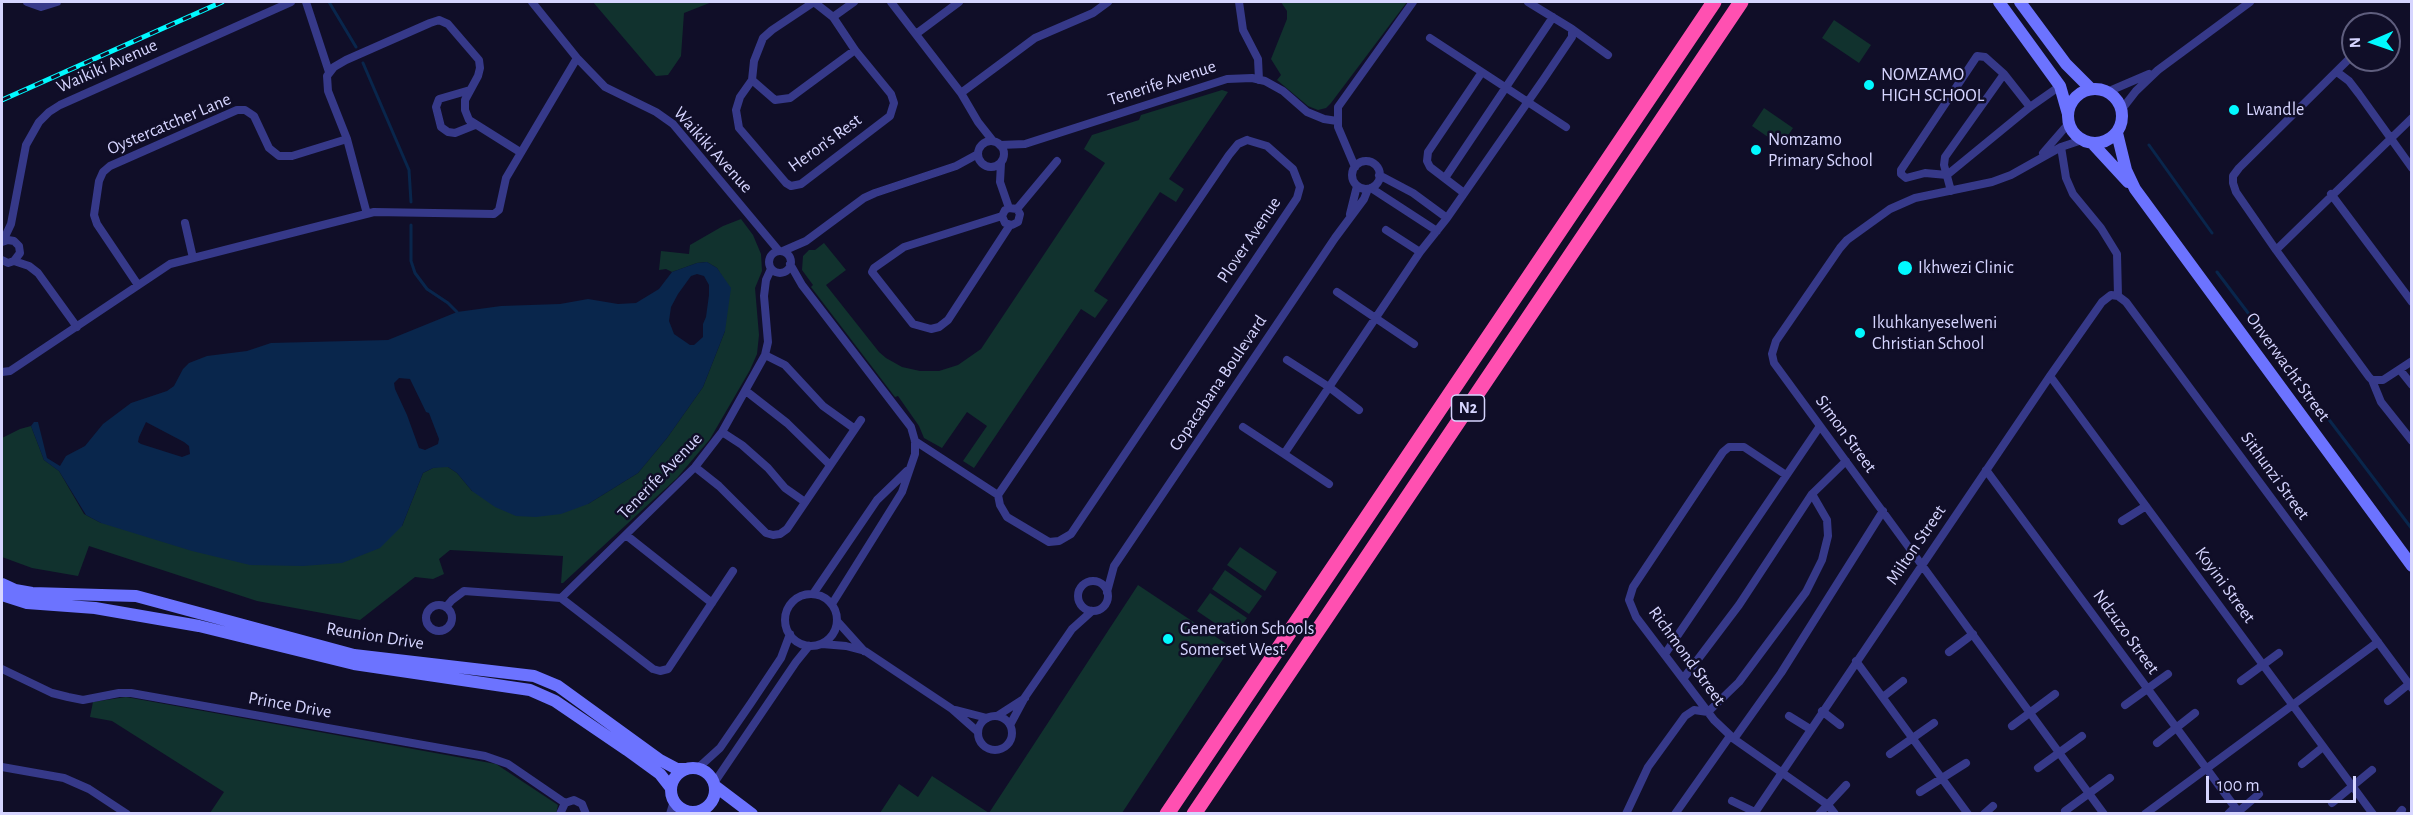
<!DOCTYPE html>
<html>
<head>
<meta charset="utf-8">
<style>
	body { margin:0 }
	#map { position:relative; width:2413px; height:815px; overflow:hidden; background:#100e28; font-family:"Alegreya Sans",sans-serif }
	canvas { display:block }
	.frame { position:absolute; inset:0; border:3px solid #d6d5ff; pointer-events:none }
	.north { position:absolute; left:2341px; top:12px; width:60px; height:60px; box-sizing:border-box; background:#100e28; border:2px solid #5f5e7e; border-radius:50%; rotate:268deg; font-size:16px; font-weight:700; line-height:24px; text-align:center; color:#d6d5ff }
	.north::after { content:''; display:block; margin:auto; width:21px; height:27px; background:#01f9ff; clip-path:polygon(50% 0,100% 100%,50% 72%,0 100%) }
	.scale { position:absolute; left:2206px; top:776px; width:150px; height:27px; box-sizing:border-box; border:3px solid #d6d5ff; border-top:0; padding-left:8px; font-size:18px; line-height:21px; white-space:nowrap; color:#d6d5ff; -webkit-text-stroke:4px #100e28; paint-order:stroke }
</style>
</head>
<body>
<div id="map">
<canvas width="2413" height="815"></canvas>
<div class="frame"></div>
<div class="north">N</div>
<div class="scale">100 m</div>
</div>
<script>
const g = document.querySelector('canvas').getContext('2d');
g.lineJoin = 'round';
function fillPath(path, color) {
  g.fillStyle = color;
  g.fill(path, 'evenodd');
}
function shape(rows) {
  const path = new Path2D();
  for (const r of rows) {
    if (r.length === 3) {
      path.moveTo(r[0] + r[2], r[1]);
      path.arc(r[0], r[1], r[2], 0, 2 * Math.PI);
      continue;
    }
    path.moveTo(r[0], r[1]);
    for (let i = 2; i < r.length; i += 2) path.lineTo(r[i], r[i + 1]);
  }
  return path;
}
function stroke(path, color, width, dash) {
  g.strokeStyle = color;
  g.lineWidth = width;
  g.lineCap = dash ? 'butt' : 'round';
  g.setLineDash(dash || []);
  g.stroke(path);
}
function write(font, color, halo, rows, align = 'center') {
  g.font = font + ' "Alegreya Sans",sans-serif';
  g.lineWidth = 5;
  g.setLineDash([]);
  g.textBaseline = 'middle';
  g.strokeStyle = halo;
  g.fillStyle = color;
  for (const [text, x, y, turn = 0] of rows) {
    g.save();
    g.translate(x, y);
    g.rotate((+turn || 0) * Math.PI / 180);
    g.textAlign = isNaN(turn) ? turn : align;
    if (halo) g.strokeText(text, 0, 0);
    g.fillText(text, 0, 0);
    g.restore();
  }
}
const green = shape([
	[593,2,712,2,684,13,681,56,668,75,656,76],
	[1281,2,1407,2,1331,103,1326,108,1318,110,1308,106,1277,80,1281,75,1271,59,1287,19,1287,11],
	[1834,20,1871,45,1859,63,1822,38],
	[1222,90,1228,92,1169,179,1184,189,1176,202,1160,192,1094,291,1108,300,1095,318,1081,309,974,468,963,461,987,426,967,412,942,448,924,438,919,426,898,396,895,397,811,287,813,285,802,270,803,256,809,250,815,250,824,243,846,270,826,285,879,352,886,358,902,367,920,371,939,371,958,365,981,349,1105,163,1084,149,1092,135,1139,120,1141,115],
	[1764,108,1793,128,1781,146,1752,126],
	[741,219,753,235,761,254,762,271,755,288,759,335,757,354,750,370,710,439,677,478,563,583,561,583,563,556,450,550,439,559,444,574,433,579,415,577,360,620,257,601,89,546,78,576,32,568,2,557,2,438,20,429,31,426,44,460,59,471,84,514,101,523,402,526,423,473,433,468,442,466,448,467,457,473,472,491,588,504,638,473,667,438,703,387,725,331,725,281,717,268,707,262,697,263,672,272,666,269,659,270,661,251,689,254,690,245,723,226],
	[1240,547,1277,572,1265,591,1227,565],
	[1225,570,1262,596,1249,614,1212,589],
	[1138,585,1231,647,1122,813,880,813,899,784,918,797,932,776,989,813],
	[1210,593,1247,618,1234,636,1197,611],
	[126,697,496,764,558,805,556,814,210,813,224,792,112,721,90,717,93,702]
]);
const water = shape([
	[707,262,717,268,731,288,725,331,703,387,667,438,638,473,588,504,561,514,536,517,516,516,495,507,472,491,457,473,448,467,433,468,423,473,402,526,380,548,342,563,303,566,250,565,192,551,101,523,86,515,59,471,44,460,31,426,34,422,38,422,47,458,60,466,66,456,85,446,103,424,131,403,167,391,174,386,183,369,189,363,207,356,247,351,271,343,388,340,457,312,501,306,560,304,588,299,618,304,636,303,659,289,672,272,697,263],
	[697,274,704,276,709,285,709,295,706,317,703,324,703,337,694,345,690,345,674,334,669,321,671,307,678,294,691,276],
	[399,378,410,379,426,412,429,413,439,439,438,444,425,450,419,448,407,415,395,389,394,383],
	[146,422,184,442,189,446,190,454,182,457,141,444,138,442,139,437]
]);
const stream = shape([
	[329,2,356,47],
	[363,63,409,170,411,202],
	[2149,145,2212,233],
	[411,225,411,261,415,273,427,289,448,303,457,312],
	[2217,272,2412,529]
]);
const street = shape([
	[27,2,41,7,57,2],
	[306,2,329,72],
	[532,2,577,58,605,87,656,112,673,124,779,251],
	[814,2,772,30,763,38,754,61,752,80,775,100,790,98,855,50],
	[891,2,961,93,978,122,993,141],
	[1239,2,1243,30,1258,59,1259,80],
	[833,17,854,2],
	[1572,29,1608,55],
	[916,34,959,2],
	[1430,38,1482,72],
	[2353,55,2239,168,2233,176,2233,183,2236,192,2276,250,2369,377,2372,380,2383,380,2412,361],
	[2337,72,2349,81,2359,94,2412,168],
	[752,80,740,97,736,110,739,128,786,183,791,186,801,184,890,116,894,103,891,94,855,50,833,17,814,2],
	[470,90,439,99,436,107,441,127,448,132,455,133,475,125],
	[2107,92,2149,74],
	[961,93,1035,38,1093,13,1108,2],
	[2030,107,2004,74,1985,57,1977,56,1901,170,1901,174,1906,178,1925,173,1947,175,2030,107,2060,86],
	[2122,109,2136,91,2158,70,2250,2],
	[1247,140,1267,146,1293,169,1300,187,1297,198,1071,534,1059,541,1049,542,1007,517,1000,505,998,495,1229,155,1238,144,1247,140],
	[2082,140,2061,147,2011,175,1992,182,1915,198,1890,209,1847,240,1840,248,1776,341,1772,354,1774,363,2104,814],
	[991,154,13],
	[1000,145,1025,144,1227,79,1252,78,1265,81,1283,91,1307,112,1324,119,1337,121],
	[2061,147,2066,178,2073,194,2101,228,2117,254,2118,296],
	[2043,153,2069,123],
	[1366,175,14],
	[1001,163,1000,182,1009,208],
	[1355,167,1338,127,1338,107,1413,2],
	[1379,175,1413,193,1447,218],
	[1445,178,1553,17],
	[1371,188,1437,231],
	[1951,191,1944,165,1945,157,2004,74],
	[1464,193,1430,167,1427,161,1428,152,1482,72,1566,127],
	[2331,194,2412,302],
	[1017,209,1057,161],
	[367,214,347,139,328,91,327,76,334,67,346,60,430,23,439,20,448,24,479,60,480,68,478,76,465,100,465,110,469,120,520,152],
	[1350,214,1357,186],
	[1002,216,1005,223,1012,225,1018,222,1020,214,1017,209,1009,208,1005,210,1002,216,904,247,874,268,872,272,913,324,931,329,939,327,948,320,1010,225],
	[185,223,193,258],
	[1386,230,1420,252],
	[3,241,11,224,26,145,39,122,49,112,60,105,291,2],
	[2276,250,2412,118],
	[783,251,806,241,864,198,875,193,956,166,978,154],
	[780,262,11],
	[2,260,8,263,14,261,20,253,19,246,14,241,8,240,2,242],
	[14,261,29,266,38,273,77,327],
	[790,264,802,285,911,427,915,441,915,454,902,492,832,604],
	[138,285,97,224,94,215,99,181,103,172,110,166,237,110,245,110,254,116,269,148,279,156,292,156,347,139],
	[1337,292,1414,344],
	[765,355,785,365,823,406,855,429],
	[1287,360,1329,387,1359,410],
	[2400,370,2412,385],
	[2,372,10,371,170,264,374,212,494,214,499,210,506,178,577,58],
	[2050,376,2373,814],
	[2372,380,2381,402,2412,441],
	[746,391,787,423,830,465],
	[1243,427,1284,454,1420,252,1447,218,1543,80,1572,37,1572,29,1528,2],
	[722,432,742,445,768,468,785,488,805,502],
	[915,441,998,495],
	[1284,454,1329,484],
	[695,467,719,486,766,533,773,535,780,534,787,529,861,420],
	[1986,470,2240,814],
	[1786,475,1744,447,1729,447,1723,452,1633,587,1629,600,1636,617,1714,720,1734,739,1828,805,1835,814],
	[2122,521,2146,506],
	[626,535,712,603],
	[1093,596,15],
	[1107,592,1114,566,1335,238,1364,199,1368,189],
	[813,594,877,500,907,471],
	[811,620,26],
	[561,598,695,467,722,432,765,355,768,342,764,296,766,280,771,269],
	[439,618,13],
	[446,607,452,600,464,591,561,598,653,669,660,671,668,669,733,571],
	[837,621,864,651],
	[822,644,846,646,865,651,952,709,978,732],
	[1949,652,1973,634],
	[1665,654,1820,426],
	[1856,661,1968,814],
	[2,669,52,693,68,697,83,700,119,693,131,693,485,756,508,764,565,803],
	[1683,679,1739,605,1812,494,1846,461],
	[2241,681,2279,653],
	[1883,697,1903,681],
	[2388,701,2409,684],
	[2125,705,2168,674],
	[956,710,987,718],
	[1822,711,1840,725],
	[997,716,1025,698],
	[1789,716,1810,729],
	[995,733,17],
	[1010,725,1025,697,1072,629,1092,611],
	[2012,726,2055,694],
	[1734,739,1781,673,1883,511],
	[2157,743,2195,713],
	[1890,754,1934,723],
	[2302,764,2323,747],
	[2,767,64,778,89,789,127,814],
	[698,768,720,748,751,703,781,658,790,634],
	[2038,768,2082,736],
	[714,783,796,662,809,646],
	[1920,792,1966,763],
	[1732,801,1755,812],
	[2332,803,2372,770],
	[2065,811,2110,778],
	[2238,812,2259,794],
	[560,814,565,803,574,800,582,804,586,814],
	[670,814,674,801],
	[687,814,689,812],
	[1626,814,1648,767,1685,716,1694,710,1708,712,1739,682,1806,592,1822,560,1828,536,1827,520,1812,494],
	[1675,814,1730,736],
	[1754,814,2050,376,2102,302,2111,295,2118,296,2126,302,2412,688],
	[1819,814,1846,785],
	[1984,814,1993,806],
	[2145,814,2378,642],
	[2228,814,2235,807],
	[2399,814,2402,810]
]);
const secondary = shape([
	[1999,2,2060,86,2068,114],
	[2020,2,2066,64,2091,89],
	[2095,116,27],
	[2117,133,2126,170,2135,189,2412,566],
	[2092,143,2128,182],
	[2,584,15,590,32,593,136,596,354,655,534,676,558,686,660,760,677,769,685,769],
	[2,595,27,603,95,608,199,626,354,664,530,690,555,701,627,750,660,774,671,788],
	[693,790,22],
	[715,786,752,814]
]);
const highway = shape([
	[1167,814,1714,2],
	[1194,814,1741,2]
]);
const rail = shape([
	[2,100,222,2]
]);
const markers = [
	[1869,85,6,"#01f9ff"],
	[2234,110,6,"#01f9ff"],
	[1756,150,6,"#01f9ff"],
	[1905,268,8,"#01f9ff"],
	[1860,333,6,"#01f9ff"],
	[1168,639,6,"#01f9ff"]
];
const shields = [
	[1468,408,33]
];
const shieldNames = [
	["N2",1468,408]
];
const streetNames = [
	["Waikiki Avenue",107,66,-24],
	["Tenerife Avenue",1162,83,-18],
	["Oystercatcher Lane",169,124,-23],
	["Heron's Rest",825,143,-36],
	["Waikiki Avenue",713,150,48],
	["Plover Avenue",1249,240,-56],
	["Onverwacht Street",2288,367,54],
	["Copacabana Boulevard",1218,383,-56],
	["Simon Street",1846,434,54],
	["Tenerife Avenue",660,476,-46],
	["Sithunzi Street",2275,476,54],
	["Milton Street",1916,545,-56],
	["Koyini Street",2225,585,54],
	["Ndzuzo Street",2126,632,54],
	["Reunion Drive",375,636,9],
	["Richmond Street",1687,656,54],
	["Prince Drive",290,705,10]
];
const poiNames = [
	["NOMZAMO",1881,75],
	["HIGH SCHOOL",1881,96],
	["Lwandle",2246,110],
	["Nomzamo",1768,140],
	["Primary School",1768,161],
	["Ikhwezi Clinic",1918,268],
	["Ikuhkanyeselweni",1872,323],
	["Christian School",1872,344],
	["Generation Schools",1180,629],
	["Somerset West",1180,650]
];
fillPath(green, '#11322e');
fillPath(water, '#09264c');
stroke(stream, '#09264c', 3);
stroke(street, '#363989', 8);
stroke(secondary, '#6c73ff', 12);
stroke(highway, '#ff50b1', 15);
stroke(rail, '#01f9ff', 5);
stroke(rail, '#100e28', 3, [9]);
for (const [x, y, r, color] of markers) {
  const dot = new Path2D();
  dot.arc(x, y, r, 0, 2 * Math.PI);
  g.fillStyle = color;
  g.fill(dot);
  stroke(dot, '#100e28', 2);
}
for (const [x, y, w] of shields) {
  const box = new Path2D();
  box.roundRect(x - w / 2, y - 13, w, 26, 4.5);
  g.fillStyle = '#100e28';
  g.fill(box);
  stroke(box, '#d6d5ff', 1.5);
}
write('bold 16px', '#d6d5ff', null, shieldNames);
write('18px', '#d6d5ff', '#100e28', streetNames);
write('18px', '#d6d5ff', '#100e28', poiNames, 'left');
</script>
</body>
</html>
